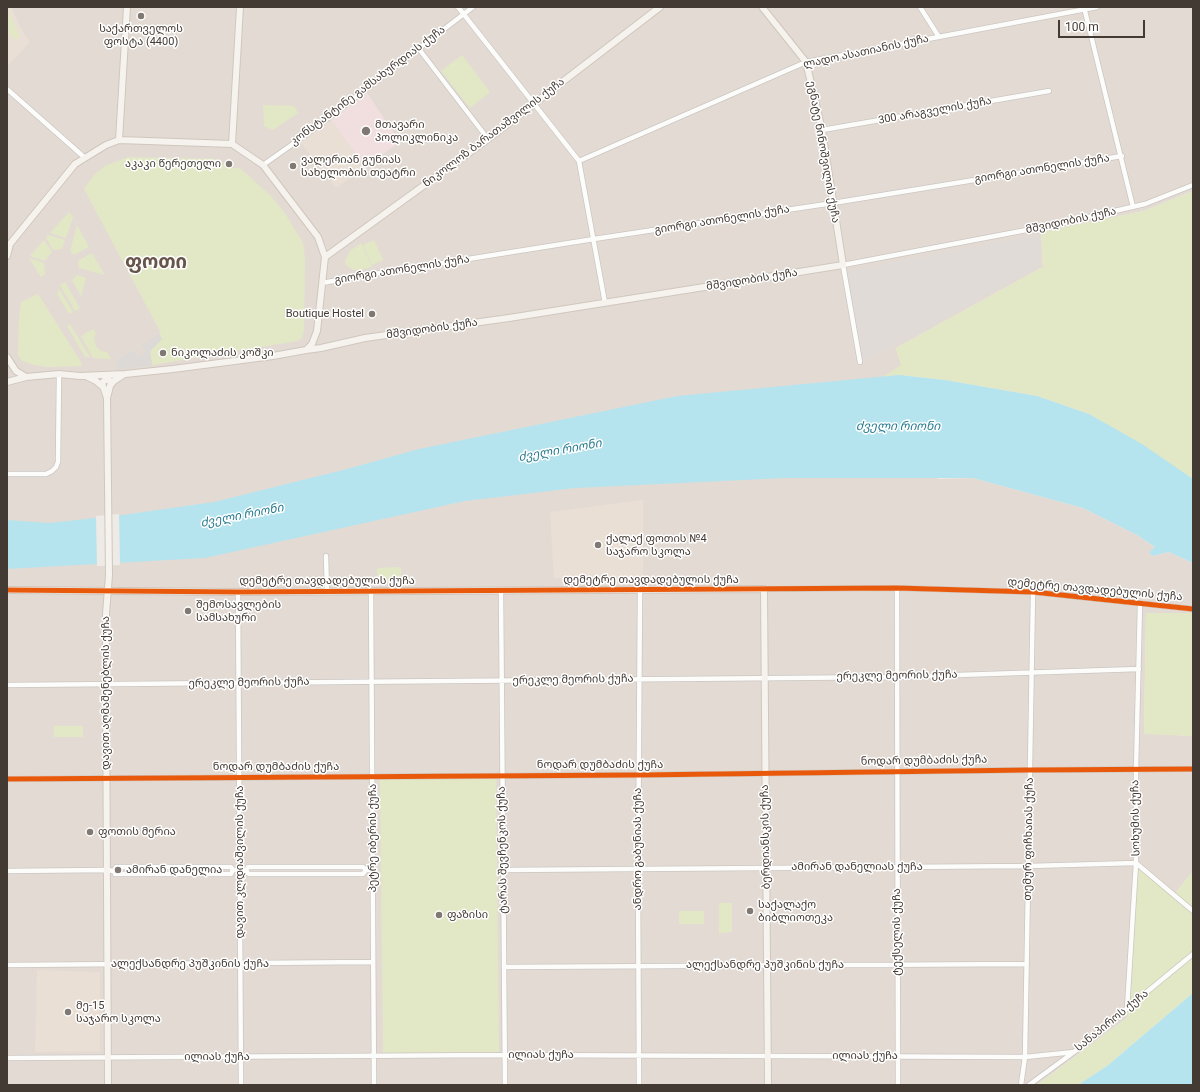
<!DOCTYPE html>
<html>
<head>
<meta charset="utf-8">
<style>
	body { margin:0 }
	#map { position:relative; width:1200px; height:1092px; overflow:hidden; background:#eeeae6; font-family:Roboto,sans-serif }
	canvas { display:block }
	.frame { position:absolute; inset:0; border:8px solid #443a34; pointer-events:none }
	.scale { position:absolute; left:1058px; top:20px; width:87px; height:18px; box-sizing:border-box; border:2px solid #443a34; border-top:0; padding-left:5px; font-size:12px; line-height:14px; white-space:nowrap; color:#443a34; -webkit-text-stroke:3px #fff; paint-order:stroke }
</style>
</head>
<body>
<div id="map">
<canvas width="1200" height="1092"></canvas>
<div class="frame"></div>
<div class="scale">100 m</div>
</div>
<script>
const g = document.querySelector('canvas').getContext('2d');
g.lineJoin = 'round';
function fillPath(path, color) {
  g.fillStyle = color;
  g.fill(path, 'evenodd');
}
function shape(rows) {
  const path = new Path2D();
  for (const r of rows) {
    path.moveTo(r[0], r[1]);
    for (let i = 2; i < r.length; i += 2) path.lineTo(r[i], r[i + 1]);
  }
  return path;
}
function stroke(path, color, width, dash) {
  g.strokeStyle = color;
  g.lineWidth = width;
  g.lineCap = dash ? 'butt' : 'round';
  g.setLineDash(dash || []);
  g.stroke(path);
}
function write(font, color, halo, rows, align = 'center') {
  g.font = font + ' Roboto,"Noto Sans Georgian",sans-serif';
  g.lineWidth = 3;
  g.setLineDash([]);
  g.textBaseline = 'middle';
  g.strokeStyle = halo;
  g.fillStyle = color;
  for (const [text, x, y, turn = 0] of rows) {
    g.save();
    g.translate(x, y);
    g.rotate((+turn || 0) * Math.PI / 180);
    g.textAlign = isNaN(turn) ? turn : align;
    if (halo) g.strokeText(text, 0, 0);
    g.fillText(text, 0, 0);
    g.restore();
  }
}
const residential = shape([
	[7,7,1193,7,1193,191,1144,211,1041,232,1043,267,896,348,938,479,973,478,1083,508,1137,535,1155,547,1149,552,1152,556,1169,552,1193,563,1193,613,1146,613,1144,733,1193,736,1193,871,1174,895,1127,1009,1128,1017,1037,1085,7,1085]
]);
const industrial = shape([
	[1038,234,1041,265,862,364,847,271]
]);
const education = shape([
	[7,7,11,7,23,32,30,42,7,67],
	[331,120,365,167,336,188,300,142],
	[643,500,643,581,554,578,550,512],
	[37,970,100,972,100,1051,35,1052]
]);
const medical = shape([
	[367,93,400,142,365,167,331,120]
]);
const green = shape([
	[8,11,20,36,16,40,7,32],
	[462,55,490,92,470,108,441,71],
	[263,105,294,106,298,113,273,130,264,126],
	[128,157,216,159,219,163,234,168,240,168,271,196,286,215,303,243,305,258,304,330,302,338,297,341,152,365,150,351,162,339,159,334,161,333,84,189,95,174,105,166],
	[1193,191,1193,479,1089,414,1037,396,945,380,899,375,883,377,901,365,896,348,1043,267,1041,232,1144,211],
	[69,212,73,217,66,238,50,233],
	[77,225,89,247,74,255,70,251],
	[48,235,65,240,62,249,53,250,46,238],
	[44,240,52,252,45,261,30,256],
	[374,240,383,260,372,265,363,245],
	[361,243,372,267,360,270,353,270,346,265,345,261,350,251],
	[92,253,105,275,79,268,78,261],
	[29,258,44,263,45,274,41,277],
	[77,275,86,278,81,296,72,280],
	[65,282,80,308,75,311,60,285],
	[59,289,73,312,69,314,57,294],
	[38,294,81,362,82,366,48,367,34,365,22,361,18,355,19,317,21,302],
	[70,324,90,357,85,357,67,326],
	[93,329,96,334,94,338,96,346,101,351,107,352,111,359,93,358,81,336],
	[401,567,401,580,377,581,377,568],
	[1146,613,1193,613,1193,736,1144,734],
	[54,726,83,726,83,737,54,737],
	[496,778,499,1052,383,1053,380,779],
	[1136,863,1174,895,1193,871,1193,993,1107,1066,1078,1085,1037,1085,1128,1017,1127,1009],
	[719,903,732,903,732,932,719,933],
	[704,911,704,924,679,924,679,911]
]);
const parking = shape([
	[159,334,162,339,150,351,152,365,118,370,115,361,132,350,137,357,145,352,141,345]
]);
const water = shape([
	[899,375,945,380,1037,396,1089,414,1142,444,1193,479,1193,563,1169,552,1152,556,1149,552,1155,547,1137,535,1083,508,973,478,786,478,575,488,465,501,205,558,7,569,7,520,49,523,122,515,214,502,347,469,419,449,677,396],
	[1193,993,1193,1085,1078,1085,1107,1066]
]);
const pier = shape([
	[119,514,120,565,97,566,96,516]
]);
const street = shape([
	[458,7,579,161,605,303],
	[920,7,939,37],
	[1084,7,1133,207],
	[419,49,488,139],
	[7,89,84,157],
	[822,130,1049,91],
	[579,161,806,62,1097,7],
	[263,165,307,134,473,7],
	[322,283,361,276,594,239,833,203,1122,156],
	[860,362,843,265,1058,224,1145,204,1193,185],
	[7,474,46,474,52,471,56,467,58,462,59,374],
	[326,556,327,591],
	[897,588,898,1085],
	[764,589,897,588,1033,592,1193,609],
	[371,591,374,1085],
	[501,591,505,1085],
	[238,592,241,1085],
	[7,685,897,677,1139,669],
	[7,779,639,775,1030,770,1193,769],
	[503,870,1029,866,1136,863,1193,911],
	[7,871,106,870,114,871,115,874,231,874,233,870,240,870,246,871,249,874,363,874,366,870,373,870],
	[114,871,116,867,231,867,233,870],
	[246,871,248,867,363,867,366,870],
	[7,965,373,962],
	[504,967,1027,964],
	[1127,1009,1136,863,1136,770,1140,603],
	[7,1058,504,1055,1025,1057,1074,1052],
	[639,1085,638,881,640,590],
	[1021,1085,1025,1057,1033,592],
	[1029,1085,1074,1052,1193,954]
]);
const secondary = shape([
	[119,140,127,7],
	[232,144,240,7],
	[7,256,10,244,75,164,106,145,119,140,232,144,263,165,318,237,325,257,317,331,312,344,306,350,273,356,173,369,125,374,80,376,59,374,26,377,7,382],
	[325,257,488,139,660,7],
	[306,350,321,348,365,338,509,318,843,265,822,130,806,62,762,7],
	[7,357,16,371,26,377],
	[86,376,96,381,103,387],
	[107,398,102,383,105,380,109,380,111,383,110,386],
	[7,590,238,592,764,589,768,1085],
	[108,1085,106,684,106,614,109,575,107,398,110,386,114,381,123,375]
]);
const cycleway = shape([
	[7,590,238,592,897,588,1033,592,1193,609],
	[7,779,639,775,1030,770,1193,769]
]);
const markers = [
	[141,16,4,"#807872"],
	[366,131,5,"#807872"],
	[229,164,4,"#807872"],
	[293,166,4,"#807872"],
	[372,314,4,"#807872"],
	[163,353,4,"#807872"],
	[598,545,4,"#807872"],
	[188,611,4,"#807872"],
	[90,832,4,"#807872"],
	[118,870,4,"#807872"],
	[750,911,4,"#807872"],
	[439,915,4,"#807872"],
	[68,1012,4,"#807872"]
];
const poiNames = [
	["საქართველოს",141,29,"center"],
	["ფოსტა (4400)",141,42,"center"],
	["მთავარი",375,125],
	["პოლიკლინიკა",375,138],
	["ვალერიან გუნიას",301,160],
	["სახელობის თეატრი",301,173],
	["აკაკი წერეთელი",221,164,"right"],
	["Boutique Hostel",364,314,"right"],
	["ნიკოლაძის კოშკი",171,353],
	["ქალაქ ფოთის №4",606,539],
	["საჯარო სკოლა",606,552],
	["შემოსავლების",196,605],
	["სამსახური",196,618],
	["ფოთის მერია",98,832],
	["ამირან დანელია",126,870],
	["საქალაქო",758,905],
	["ბიბლიოთეკა",758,918],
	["ფაზისი",447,915],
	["მე-15",76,1006],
	["საჯარო სკოლა",76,1019]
];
const streetNames = [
	["ლადო ასათიანის ქუჩა",866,52,-12],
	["კონსტანტინე გამსახურდიას ქუჩა",368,86,-37],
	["300 არაგველის ქუჩა",935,111,-10],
	["ნიკოლოზ ბარათაშვილის ქუჩა",494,133,-37],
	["ეგნატე ნინოშვილის ქუჩა",823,152,80],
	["გიორგი ათონელის ქუჩა",1042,169,-9],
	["გიორგი ათონელის ქუჩა",722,220,-9],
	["მშვიდობის ქუჩა",1071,221,-12],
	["გიორგი ათონელის ქუჩა",402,270,-9],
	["მშვიდობის ქუჩა",752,280,-9],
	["მშვიდობის ქუჩა",432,329,-8],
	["დემეტრე თავდადებულის ქუჩა",651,580],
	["დემეტრე თავდადებულის ქუჩა",327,581],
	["დემეტრე თავდადებულის ქუჩა",1095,590,5],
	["ერეკლე მეორის ქუჩა",897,676,-1],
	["ერეკლე მეორის ქუჩა",573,680,-1],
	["ერეკლე მეორის ქუჩა",249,683,-1],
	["დავით აღმაშენებლის ქუჩა",106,693,-90],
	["ნოდარ დუმბაძის ქუჩა",924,761,-1],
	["ნოდარ დუმბაძის ქუჩა",600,765],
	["ნოდარ დუმბაძის ქუჩა",276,767],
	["სოხუმის ქუჩა",1136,818,-91],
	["ბერდიანსკის ქუჩა",766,837,-91],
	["პეტრე იბერის ქუჩა",373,838,-90],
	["თემურ ფიჩხაიას ქუჩა",1029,839,-89],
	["ანდრო გაბუნიას ქუჩა",638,849,-90],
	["ტარას შევჩენკოს ქუჩა",503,850,-91],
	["დავით კლდიაშვილის ქუჩა",240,862,-90],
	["ამირან დანელიას ქუჩა",857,867],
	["ტექსელის ქუჩა",897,932,-90],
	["ალექსანდრე პუშკინის ქუჩა",190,964],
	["ალექსანდრე პუშკინის ქუჩა",765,965],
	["სანაპიროს ქუჩა",1112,1021,-39],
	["ილიას ქუჩა",541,1055],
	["ილიას ქუჩა",865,1056],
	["ილიას ქუჩა",217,1057]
];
const waterNames = [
	["ძველი რიონი",898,427],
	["ძველი რიონი",560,451,-10],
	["ძველი რიონი",242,516,-11]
];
const townNames = [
	["ფოთი",156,263]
];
fillPath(residential, '#e3dbd3');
fillPath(industrial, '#e1dbd8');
fillPath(education, '#eadfd5');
fillPath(medical, '#f1dfdf');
fillPath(green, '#e2e8c6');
fillPath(parking, '#ddd9d6');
fillPath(water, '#b6e4ee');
fillPath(pier, '#eeeae6');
stroke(street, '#cbc6c2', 6);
stroke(secondary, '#cfc7be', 8);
stroke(street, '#fcfcfb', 4.5);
stroke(secondary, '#f6f2ed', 6);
stroke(cycleway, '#e8590c', 5);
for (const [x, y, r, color] of markers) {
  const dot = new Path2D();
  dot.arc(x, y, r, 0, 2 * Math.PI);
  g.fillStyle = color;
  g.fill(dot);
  stroke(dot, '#fff', 1.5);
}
write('11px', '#443a34', '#fff', poiNames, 'left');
write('11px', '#443a34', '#fff', streetNames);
write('italic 12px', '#277b90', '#fff', waterNames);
write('bold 19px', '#67554b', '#fff', townNames);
</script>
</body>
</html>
